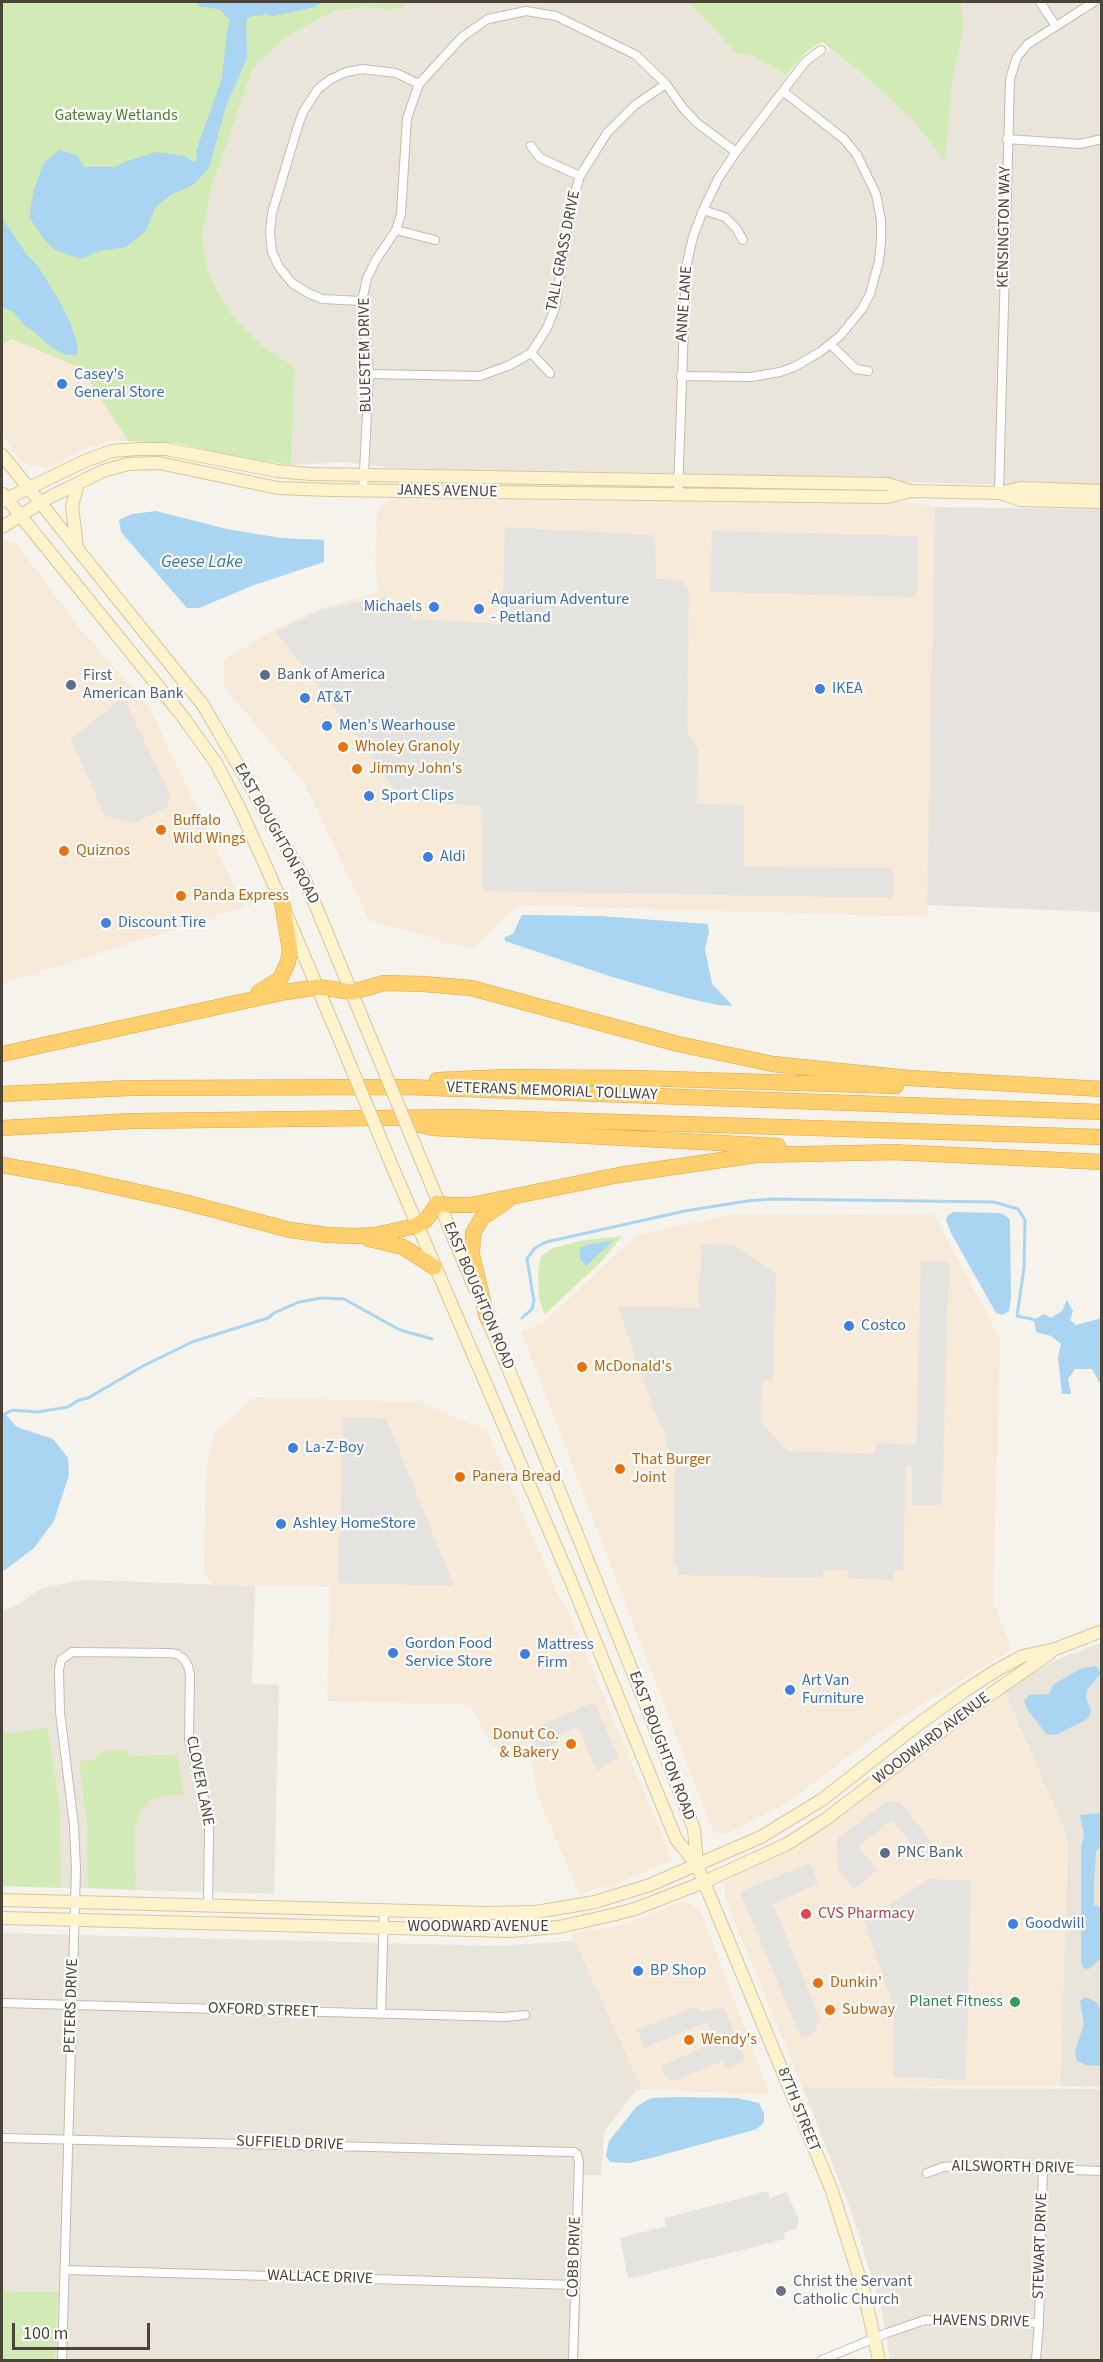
<!DOCTYPE html>
<html>
<head>
<meta charset="utf-8">
<style>
	body { margin:0 }
	#map { position:relative; width:1103px; height:2362px; overflow:hidden; background:#f6f3ec; font-family:"Source Sans 3",sans-serif }
	canvas { display:block }
	.frame { position:absolute; inset:0; border:3px solid #4b4439; pointer-events:none }
	.scale { position:absolute; left:12px; top:2323px; width:138px; height:27px; box-sizing:border-box; border:3px solid #4b4439; border-top:0; padding-left:8px; font-size:18px; line-height:21px; white-space:nowrap; color:#4b4439; -webkit-text-stroke:4px #fff; paint-order:stroke }
</style>
</head>
<body>
<div id="map">
<canvas width="1103" height="2362"></canvas>
<div class="frame"></div>
<div class="scale">100 m</div>
</div>
<script>
const g = document.querySelector('canvas').getContext('2d');
g.lineJoin = 'round';
function fillPath(path, color) {
  g.fillStyle = color;
  g.fill(path, 'evenodd');
}
function shape(rows) {
  const path = new Path2D();
  for (const r of rows) {
    path.moveTo(r[0], r[1]);
    for (let i = 2; i < r.length; i += 2) path.lineTo(r[i], r[i + 1]);
  }
  return path;
}
function stroke(path, color, width, dash) {
  g.strokeStyle = color;
  g.lineWidth = width;
  g.lineCap = dash ? 'butt' : 'round';
  g.setLineDash(dash || []);
  g.stroke(path);
}
function write(font, color, halo, rows, align = 'center') {
  g.font = font + ' "Source Sans 3",sans-serif';
  g.lineWidth = 4.5;
  g.setLineDash([]);
  g.textBaseline = 'middle';
  g.strokeStyle = halo;
  g.fillStyle = color;
  for (const [text, x, y, turn = 0] of rows) {
    g.save();
    g.translate(x, y);
    g.rotate((+turn || 0) * Math.PI / 180);
    g.textAlign = isNaN(turn) ? turn : align;
    if (halo) g.strokeText(text, 0, 0);
    g.fillText(text, 0, 0);
    g.restore();
  }
}
const residential = shape([
	[409,2,685,2,691,5,736,53,754,56,796,83,810,64,831,50,872,82,912,119,945,160,953,76,964,30,961,2,1101,2,1101,487,613,475,393,468,345,462,291,465,295,367,260,344,232,316,217,290,207,268,202,236,212,186,253,68,287,36,334,11,365,7,388,10,401,8],
	[80,1580,255,1586,252,1684,279,1685,274,1894,136,1890,135,1829,139,1812,150,1800,168,1795,183,1795,149,1755,130,1756,84,1800,89,1855,88,1888,61,1888,60,1810,48,1728,7,1734,2,1729,2,1611,21,1603,39,1589],
	[1101,1643,1101,2087,1060,2086,1068,1839,1004,1690,1053,1661],
	[2,1933,496,1946,575,1941,642,2089,637,2089,604,2132,601,2175,584,2175,579,2360,55,2360,58,2292,2,2291],
	[803,2088,1101,2089,1101,2360,890,2360,881,2306,852,2214]
]);
const commercial = shape([
	[12,339,81,368,128,441,107,441,84,449,47,468,28,465,19,459,2,435,2,345],
	[395,498,643,501,725,498,907,502,935,507,927,917,518,905,472,949,369,920,304,782,224,687,224,660,271,631,315,610,378,592,375,563,377,514,381,505],
	[3,540,16,543,80,629,149,707,244,907,2,984,2,541],
	[734,1214,934,1215,1000,1339,993,1602,1012,1649,896,1720,790,1801,725,1835,713,1832,521,1331,542,1324,637,1235],
	[259,1397,418,1402,487,1431,559,1597,566,1606,672,1860,613,1885,579,1893,537,1794,530,1746,492,1746,470,1705,327,1701,330,1587,216,1585,210,1580,204,1572,205,1502,207,1465,214,1434,252,1399],
	[1004,1690,1068,1839,1060,2086,803,2088,725,1899,725,1883,738,1872,781,1854,804,1840,845,1812],
	[685,1902,692,1904,702,1914,770,2095,642,2089,575,1941,573,1933,626,1924,677,1903]
]);
const industrial = shape([
	[935,507,1101,509,1101,912,927,905]
]);
const green = shape([
	[2,2,409,2,401,8,388,10,365,7,334,11,287,36,253,68,212,186,202,236,207,268,217,290,232,316,260,344,295,367,291,465,240,458,177,443,128,441,81,368,12,339,2,345],
	[685,2,961,2,964,30,953,76,945,161,912,119,872,82,822,42,805,53,786,76,754,56,736,53,691,5],
	[622,1236,601,1262,545,1314,539,1300,538,1273,541,1256,553,1248,579,1241],
	[48,1727,60,1810,61,1888,2,1886,2,1729,7,1734],
	[114,1750,127,1750,130,1756,177,1754,184,1795,168,1795,150,1800,140,1812,135,1829,136,1890,88,1888,87,1827,79,1761,93,1760,102,1751],
	[2,2291,58,2292,55,2360,2,2360]
]);
const parking = shape([
	[505,527,653,535,655,541,656,578,681,581,689,589,687,731,698,750,697,804,744,805,744,867,893,868,892,898,483,891,481,806,401,800,361,742,276,632,319,611,385,597,415,619,502,624],
	[712,531,918,536,916,597,710,592],
	[123,697,171,796,167,807,134,823,105,816,71,739],
	[701,1244,735,1245,776,1274,773,1381,762,1381,761,1422,787,1451,875,1454,876,1443,916,1445,921,1261,949,1262,942,1505,912,1505,912,1466,906,1465,903,1570,894,1571,894,1580,848,1578,847,1570,824,1570,822,1578,678,1575,678,1566,673,1565,676,1459,666,1447,665,1432,654,1410,618,1306,699,1308],
	[343,1417,386,1418,454,1586,338,1583],
	[594,1702,619,1758,596,1771,579,1727,556,1736,558,1742,537,1752,535,1728],
	[888,1801,900,1802,939,1852,925,1863,893,1820,858,1845,877,1870,853,1890,838,1869,836,1843,839,1837],
	[810,1863,818,1884,773,1904,821,2022,815,2024,818,2030,801,2038,740,1892],
	[930,1879,971,1880,966,2080,893,2077,894,2008,864,1921],
	[694,2007,703,2012,724,2007,745,2061,728,2069,723,2061,673,2081,665,2076,661,2066,715,2042,708,2022,645,2047,637,2030],
	[768,2191,770,2198,787,2192,799,2221,796,2229,784,2233,785,2239,628,2279,620,2238,666,2226,665,2218]
]);
const water = shape([
	[195,2,322,2,315,7,273,16,266,14,249,17,246,21,247,58,226,106,209,168,193,185,170,195,155,208,146,231,126,247,99,251,81,259,55,250,45,241,29,217,34,189,44,163,59,150,77,155,84,167,115,167,127,161,156,152,185,156,191,161,197,161,196,151,222,78,227,31,230,20,219,9,200,7],
	[2,218,27,255,38,266,57,297,70,322,78,347,77,355,65,355,51,347,33,331,25,326,14,312,2,307],
	[156,511,227,529,281,538,324,540,324,562,254,585,199,608,187,608,121,532,119,520,132,514],
	[522,915,600,916,708,924,709,932,705,949,712,984,733,1006,718,1005,682,997,612,977,505,941,505,937,513,934],
	[954,1212,998,1213,1005,1215,1010,1220,1011,1299,1009,1311,1003,1315,996,1313,951,1233,946,1220,948,1215],
	[614,1240,586,1266,580,1259,580,1248,586,1245],
	[1067,1300,1073,1311,1070,1320,1076,1325,1102,1318,1101,1385,1092,1369,1075,1369,1068,1379,1071,1394,1062,1394,1058,1357,1061,1344,1051,1336,1036,1332,1034,1320,1044,1314,1051,1318,1062,1311],
	[2,1411,17,1427,53,1439,68,1458,69,1475,54,1521,34,1548,5,1570,2,1570],
	[1096,1666,1101,1673,1087,1690,1086,1698,1091,1709,1089,1718,1058,1734,1047,1735,1028,1710,1024,1701,1029,1695,1049,1694,1053,1685,1063,1679,1082,1668],
	[1100,1813,1101,1845,1096,1852,1094,1886,1094,1905,1101,1907,1101,1958,1089,1969,1083,1968,1081,1959,1081,1849,1084,1835,1080,1815],
	[1085,1997,1096,2002,1100,2008,1101,2066,1086,2065,1077,2061,1075,2050,1084,2025,1080,2001],
	[676,2097,737,2098,759,2103,764,2114,764,2122,757,2129,655,2157,630,2163,610,2162,606,2156,609,2141,637,2106,651,2098]
]);
const stream = shape([
	[522,1318,532,1309,534,1301,527,1259,535,1248,546,1242,685,1211,747,1201,772,1199,994,1202,1018,1209,1025,1220,1024,1268,1017,1316,1036,1320],
	[5,1414,12,1410,37,1412,68,1407,79,1400,88,1398,143,1366,192,1342,268,1318,274,1313,299,1302,321,1298,344,1299,400,1330,432,1339]
]);
const street = shape([
	[1040,2,1055,25],
	[1007,139,1080,144,1102,139],
	[531,146,540,158,580,176],
	[703,210,725,217,736,228,743,240],
	[396,230,435,240],
	[362,301,322,299,308,293,292,283,279,267,272,252,270,233,272,213,298,126,303,112,318,89,331,79,346,72,363,69,396,73,419,84],
	[830,344,856,369,868,371],
	[531,353,550,373],
	[369,374,480,376,510,365,531,353,547,328,555,308,570,210,580,176,607,133,635,105,666,84],
	[681,376,751,377,780,372,794,367,820,352,840,336,862,309,870,294,879,261,881,242,881,220,876,194,857,155,844,139,784,92],
	[363,491,369,374,362,301,367,278,376,260,396,230,401,214,407,118,419,84,462,37,488,19,526,11,556,16,636,55,666,84,683,108,697,123,736,152],
	[678,493,686,267,693,237,703,210,718,179,736,152,806,61,821,50],
	[999,493,1010,79,1017,57,1028,44,1094,2],
	[2,2003,505,2017,525,2015],
	[381,2014,384,1910],
	[2,2138,574,2152,577,2154,579,2163,573,2360],
	[927,2173,943,2167,956,2166,1102,2171],
	[66,2270,574,2285],
	[62,2360,76,1869,74,1826,60,1712,59,1670,61,1660,72,1652,169,1653,177,1654,184,1659,188,1666,190,1675,189,1740,207,1810,209,1830,208,1905],
	[822,2360,887,2333,925,2320,1039,2323],
	[1036,2360,1039,2323,1043,2168]
]);
const secondary = shape([
	[2,455,203,705,305,880,373,1044],
	[1000,493,1020,500,1102,502],
	[3,494,183,717,216,763,239,807,268,871,341,1043],
	[2,501,85,461,112,451,138,449,166,449,277,471,310,474,887,484,911,491,954,492,999,493,1021,488,1102,491],
	[2,527,52,496,103,471,128,464,159,463,278,488,329,490,887,497,908,492],
	[77,547,72,506,78,483],
	[421,1160,475,1289],
	[392,1166,570,1579,676,1839,697,1865,832,2191,864,2292,879,2360],
	[484,1311,558,1487,648,1710,694,1829,697,1864],
	[2,1900,486,1913,536,1912,595,1902,650,1885,761,1837,823,1799,920,1723,966,1690,997,1670,1023,1656,1055,1649,1102,1631],
	[2,1918,510,1931,559,1927,612,1915,635,1909,704,1882,787,1844,826,1819,978,1703,1050,1653]
]);
const highway = shape([
	[259,992,280,979,288,962,290,951,282,902],
	[2,1054,286,992,318,987,352,992,384,983,424,984,471,988,678,1044,773,1064,909,1078,1102,1089],
	[437,1080,505,1077,636,1078,896,1086],
	[2,1094,130,1088,405,1087,1102,1112],
	[416,1124,433,1128,778,1146],
	[2,1128,132,1121,459,1117,1102,1137],
	[892,1152,1102,1162],
	[2,1165,75,1178,184,1202,290,1230,327,1235,355,1236,375,1235,416,1226,426,1220,438,1203,448,1205,471,1205,619,1175,756,1155,900,1152],
	[369,1239,403,1247,434,1267],
	[487,1318,472,1255,473,1233,482,1218,507,1201]
]);
const secondaryBridge = shape([
	[341,1043,392,1166],
	[373,1044,421,1160]
]);
const markers = [
	[62,384,6,"#3f7fe0"],
	[434,607,6,"#3f7fe0"],
	[479,609,6,"#3f7fe0"],
	[265,675,6,"#5c6f8a"],
	[71,685,6,"#5c6f8a"],
	[820,689,6,"#3f7fe0"],
	[305,698,6,"#3f7fe0"],
	[327,726,6,"#3f7fe0"],
	[343,747,6,"#e8710a"],
	[357,769,6,"#e8710a"],
	[369,796,6,"#3f7fe0"],
	[161,830,6,"#e8710a"],
	[64,851,6,"#e8710a"],
	[428,857,6,"#3f7fe0"],
	[181,896,6,"#e8710a"],
	[106,923,6,"#3f7fe0"],
	[849,1326,6,"#3f7fe0"],
	[582,1367,6,"#e8710a"],
	[293,1448,6,"#3f7fe0"],
	[620,1469,6,"#e8710a"],
	[460,1477,6,"#e8710a"],
	[281,1524,6,"#3f7fe0"],
	[393,1653,6,"#3f7fe0"],
	[525,1654,6,"#3f7fe0"],
	[790,1690,6,"#3f7fe0"],
	[571,1744,6,"#e8710a"],
	[885,1853,6,"#5c6f8a"],
	[806,1914,6,"#e0444e"],
	[1013,1924,6,"#3f7fe0"],
	[638,1971,6,"#3f7fe0"],
	[818,1983,6,"#e8710a"],
	[1015,2002,6,"#2e9e5b"],
	[830,2010,6,"#e8710a"],
	[689,2040,6,"#e8710a"],
	[781,2291,6,"#6b7280"]
];
const parkNames = [
	["Gateway Wetlands",116,116]
];
const streetNames = [
	["KENSINGTON WAY",1005,227,-89],
	["TALL GRASS DRIVE",564,251,-79],
	["ANNE LANE",685,304,-86],
	["BLUESTEM DRIVE",366,355,-91],
	["JANES AVENUE",447,492,1],
	["EAST BOUGHTON ROAD",276,834,61],
	["VETERANS MEMORIAL TOLLWAY",552,1092,2],
	["EAST BOUGHTON ROAD",478,1296,67],
	["WOODWARD AVENUE",932,1739,-37],
	["EAST BOUGHTON ROAD",661,1746,69],
	["CLOVER LANE",199,1781,79],
	["WOODWARD AVENUE",478,1927],
	["PETERS DRIVE",72,2006,-88],
	["OXFORD STREET",263,2011,2],
	["87TH STREET",798,2110,68],
	["SUFFIELD DRIVE",290,2144,2],
	["AILSWORTH DRIVE",1013,2168,1],
	["STEWART DRIVE",1041,2246,-88],
	["COBB DRIVE",575,2257,-88],
	["WALLACE DRIVE",320,2278,2],
	["HAVENS DRIVE",981,2322,1]
];
const shopNames = [
	["Casey's",74,375],
	["General Store",74,393],
	["Aquarium Adventure",491,600],
	["- Petland",491,618],
	["Michaels",422,607,"right"],
	["IKEA",832,689],
	["AT&T",317,698],
	["Men's Wearhouse",339,726],
	["Sport Clips",381,796],
	["Aldi",440,857],
	["Discount Tire",118,923],
	["Costco",861,1326],
	["La-Z-Boy",305,1448],
	["Ashley HomeStore",293,1524],
	["Gordon Food",405,1644],
	["Service Store",405,1662],
	["Mattress",537,1645],
	["Firm",537,1663],
	["Art Van",802,1681],
	["Furniture",802,1699],
	["Goodwill",1025,1924],
	["BP Shop",650,1971]
];
const serviceNames = [
	["Bank of America",277,675],
	["First",83,676],
	["American Bank",83,694],
	["PNC Bank",897,1853]
];
const foodNames = [
	["Wholey Granoly",355,747],
	["Jimmy John's",369,769],
	["Buffalo",173,821],
	["Wild Wings",173,839],
	["Quiznos",76,851],
	["Panda Express",193,896],
	["McDonald's",594,1367],
	["That Burger",632,1460],
	["Joint",632,1478],
	["Panera Bread",472,1477],
	["Donut Co.",559,1735,"right"],
	["& Bakery",559,1753,"right"],
	["Dunkin'",830,1983],
	["Subway",842,2010],
	["Wendy's",701,2040]
];
const healthNames = [
	["CVS Pharmacy",818,1914]
];
const leisureNames = [
	["Planet Fitness",1003,2002]
];
const worshipNames = [
	["Christ the Servant",793,2282],
	["Catholic Church",793,2300]
];
const waterNames = [
	["Geese Lake",202,563]
];
fillPath(residential, '#eae5da');
fillPath(commercial, '#f7ead8');
fillPath(industrial, '#e6e2dd');
fillPath(green, '#d2eab5');
fillPath(parking, '#e5e3e0');
fillPath(water, '#a9d4f2');
stroke(stream, '#a9d4f2', 3);
stroke(street, '#c2bbae', 10);
stroke(secondary, '#d6c79b', 14);
stroke(highway, '#e0a43c', 16);
stroke(street, '#fff', 8);
stroke(secondary, '#fff3cd', 12);
stroke(highway, '#ffcf6e', 15);
stroke(secondaryBridge, '#d6c79b', 14, []);
stroke(secondaryBridge, '#fff3cd', 12);
for (const [x, y, r, color] of markers) {
  const dot = new Path2D();
  dot.arc(x, y, r, 0, 2 * Math.PI);
  g.fillStyle = color;
  g.fill(dot);
  stroke(dot, '#fff', 2);
}
write('16px', '#4a7f2a', '#fff', parkNames);
write('16px', '#4b4439', '#fff', streetNames);
write('16px', '#366cbe', '#fff', shopNames, 'left');
write('16px', '#4e5e75', '#fff', serviceNames, 'left');
write('16px', '#c56008', '#fff', foodNames, 'left');
write('16px', '#be3a42', '#fff', healthNames, 'left');
write('16px', '#27864d', '#fff', leisureNames, 'right');
write('16px', '#5b616d', '#fff', worshipNames, 'left');
write('italic 18px', '#2e7ab2', '#fff', waterNames);
</script>
</body>
</html>
